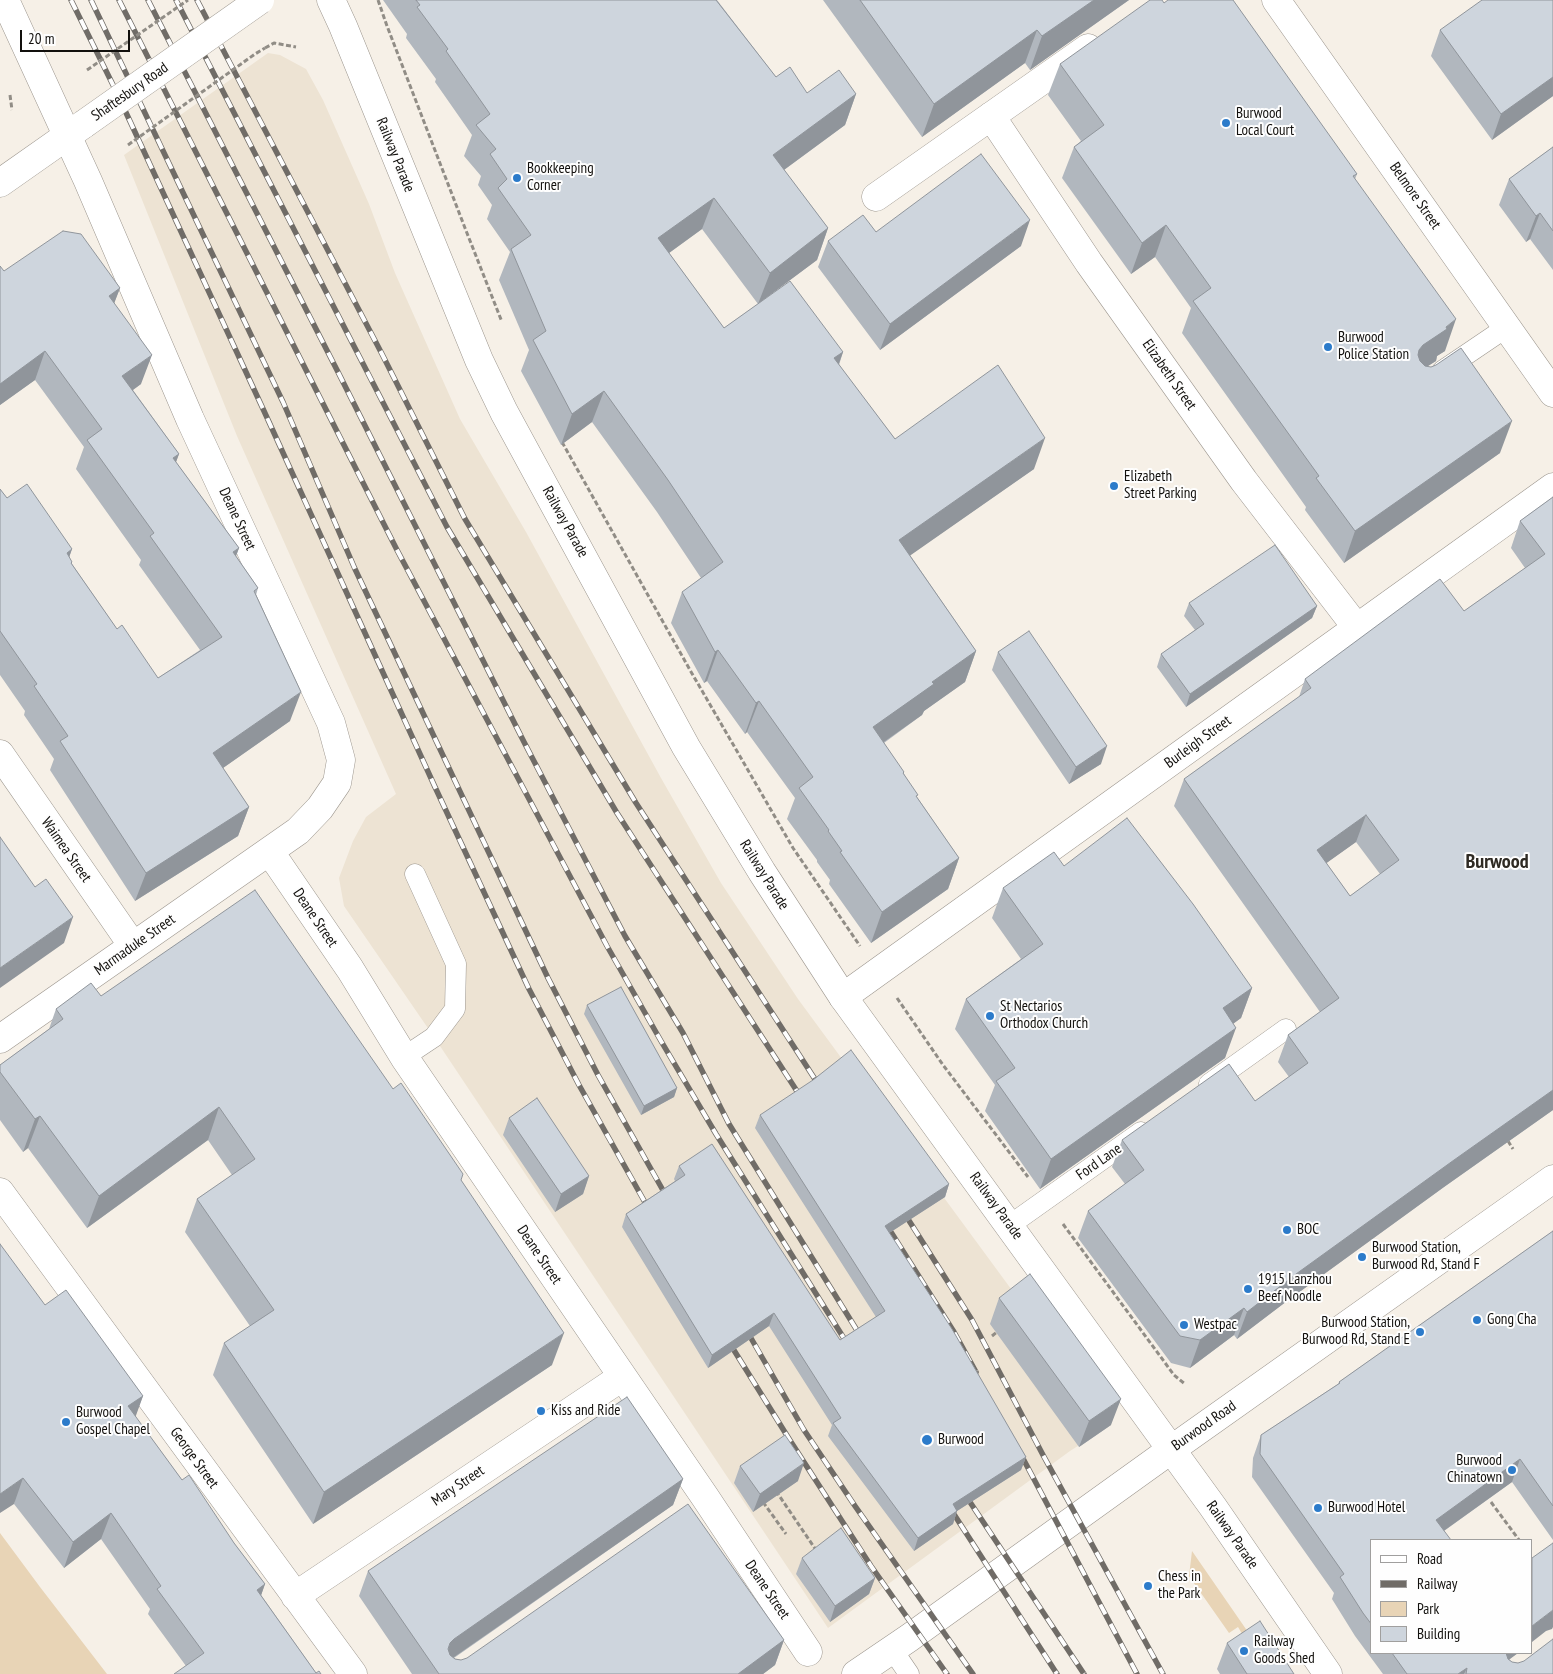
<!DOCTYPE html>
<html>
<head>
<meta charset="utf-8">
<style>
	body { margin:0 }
	#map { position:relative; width:1553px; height:1674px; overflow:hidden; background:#f6f0e7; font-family:"PT Sans Narrow",sans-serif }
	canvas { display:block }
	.legend { position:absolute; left:1370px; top:1539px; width:162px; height:115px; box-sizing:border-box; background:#fefefe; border:1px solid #a09f9e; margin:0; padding:6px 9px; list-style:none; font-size:15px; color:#12100d }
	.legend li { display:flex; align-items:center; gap:10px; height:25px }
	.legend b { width:25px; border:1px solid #a09f9e }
	.scale { position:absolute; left:20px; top:30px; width:110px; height:22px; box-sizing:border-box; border:2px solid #12100d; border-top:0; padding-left:6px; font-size:15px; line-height:18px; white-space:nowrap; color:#12100d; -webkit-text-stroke:4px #fefefe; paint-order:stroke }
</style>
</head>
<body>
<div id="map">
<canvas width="1553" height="1674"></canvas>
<ul class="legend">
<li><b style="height:6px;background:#fff"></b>Road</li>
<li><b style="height:6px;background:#706c67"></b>Railway</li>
<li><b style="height:14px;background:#e8d4b6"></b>Park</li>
<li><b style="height:14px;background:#ced5dd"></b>Building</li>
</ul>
<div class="scale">20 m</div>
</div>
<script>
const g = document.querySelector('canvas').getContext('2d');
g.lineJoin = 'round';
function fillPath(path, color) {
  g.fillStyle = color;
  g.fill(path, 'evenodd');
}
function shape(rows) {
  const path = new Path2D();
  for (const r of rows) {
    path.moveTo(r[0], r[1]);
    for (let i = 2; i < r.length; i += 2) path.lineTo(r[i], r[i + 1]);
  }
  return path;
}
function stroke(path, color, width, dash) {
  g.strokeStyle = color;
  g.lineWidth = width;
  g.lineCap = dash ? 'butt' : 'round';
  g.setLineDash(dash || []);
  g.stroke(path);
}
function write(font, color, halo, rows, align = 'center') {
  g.font = font + ' "PT Sans Narrow",sans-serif';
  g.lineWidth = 4;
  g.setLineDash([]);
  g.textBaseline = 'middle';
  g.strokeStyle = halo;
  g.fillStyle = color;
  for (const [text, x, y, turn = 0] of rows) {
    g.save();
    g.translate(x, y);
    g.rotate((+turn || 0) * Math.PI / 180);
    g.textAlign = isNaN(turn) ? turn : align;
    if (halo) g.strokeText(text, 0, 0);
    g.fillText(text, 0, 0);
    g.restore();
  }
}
const built = shape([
	[268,53,280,55,306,69,323,100,369,204,395,273,460,419,526,532,661,778,721,883,798,999,1111,1425,1070,1451,828,1628,434,1037,344,906,339,878,353,841,366,817,396,794,237,436,124,155]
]);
const green = shape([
	[0,1533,40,1587,107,1674,0,1674],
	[1192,1551,1277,1674,1250,1647,1238,1627,1229,1633,1189,1576]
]);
const path = shape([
	[378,0,387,26,465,228,502,322],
	[265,48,274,43,296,47],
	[10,95,12,110],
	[562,442,690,670,793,848,860,946],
	[897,998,943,1065,1028,1177],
	[1508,1141,1513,1149],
	[1063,1224,1174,1375,1185,1384],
	[992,1336,998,1331],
	[776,1491,816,1550],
	[763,1502,786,1534],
	[1491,1502,1519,1540]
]);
const lane = shape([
	[1442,371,1507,327],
	[404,1057,434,1037,455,1009,456,964,415,874],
	[1209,1084,1286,1029],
	[1010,1225,1141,1132],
	[892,1649,909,1674]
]);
const street = shape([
	[1276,0,1553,393],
	[991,116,1089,263,1244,481,1357,628],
	[876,197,1088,48],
	[0,754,133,946],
	[270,852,350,969,404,1057,705,1497,808,1652],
	[843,997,1553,487],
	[0,1039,298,831,320,808,337,783,341,760,331,723,190,419,88,181,5,0],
	[0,1192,353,1674],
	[295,1596,622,1377]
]);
const secondary = shape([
	[331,0,343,26,479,360,504,412,686,747,762,872,843,997,1213,1507,1328,1674],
	[0,183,84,124],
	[856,1674,909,1638,1172,1449,1553,1179]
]);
const rail = shape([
	[71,0,116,91,264,411,435,787,529,989,579,1085,651,1213],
	[91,0,283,402,355,569,548,978,598,1075,669,1201],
	[119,0,397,550,607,946,661,1041,716,1134,850,1348],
	[148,0,338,372,524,742,625,936,683,1033,729,1124,863,1340],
	[176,0,447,527,617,813,804,1102],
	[197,0,382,354,465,519,636,803,822,1090],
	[901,1208,972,1320,1043,1455,1163,1674],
	[884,1221,954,1332,976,1372],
	[744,1326,804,1430,855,1506,973,1674],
	[727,1339,791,1442,871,1566,947,1674],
	[1018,1449,1137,1674],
	[962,1490,1084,1674],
	[948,1505,1057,1674]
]);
const pathBridge = shape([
	[87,70,188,0],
	[128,145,255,54,265,48]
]);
const secondaryBridge = shape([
	[84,124,260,0]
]);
const wall = shape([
	[383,0,717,0,776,77,807,93,856,94,845,125,784,170,828,228,817,260,760,302,843,352,839,365,895,439,1034,469,910,555,976,651,965,682,924,711,922,715,884,743,904,774,917,797,959,858,948,889,871,943,829,884,830,880,817,862,817,860,787,819,795,798,747,732,745,734,707,681,704,683,671,623,682,592,701,578,657,512,592,422,561,445,521,371,529,350,499,280,510,252,487,219,492,205,478,185,481,176,464,156,472,135,435,82,436,79,406,38,407,34],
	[702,229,758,304,724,328,669,253],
	[823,0,1129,0,1030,70,1025,63,922,137],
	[1553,0,1553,96,1492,140,1431,56,1440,30],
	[1164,3,1357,174,1355,179,1445,351,1437,356,1436,361,1427,366,1500,453,1344,563,1305,510,1306,507,1182,333,1191,308,1155,257,1131,274,1062,178,1074,147,1081,141,1048,95,1060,64],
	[1553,147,1553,270,1530,239,1526,242,1499,205,1509,179],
	[876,232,1021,246,880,350,818,267,828,241],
	[0,266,4,271,120,288,114,303,141,384,133,390,179,454,176,462,239,548,236,556,258,588,256,595,290,721,223,768,249,807,238,836,135,901,50,770,54,759,24,715,25,711,0,675,0,489,7,498,72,549,69,557,72,564,117,629,158,678,200,650,139,565,141,560,76,469,84,447,35,380,0,405],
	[1553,497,1553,1110,1444,1187,1287,1301,1237,1339,1234,1335,1190,1368,1171,1363,1078,1238,1088,1211,1125,1184,1112,1167,1122,1140,1255,1101,1289,1077,1278,1062,1288,1035,1320,1012,1174,806,1184,779,1299,697,1305,679,1464,611,1525,568,1511,548,1520,521],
	[1356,842,1380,874,1350,896,1326,863],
	[1189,603,1317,606,1312,618,1186,707,1157,667,1161,654,1195,630,1184,616],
	[998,652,1101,764,1069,784,992,670],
	[1064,866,1252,988,1241,1018,1233,1024,1225,1058,1040,1189,985,1111,995,1085,955,1029,966,999,1021,959,992,918,1003,888],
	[101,996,393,1089,461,1180,552,1365,313,1524,213,1375,224,1343,250,1326,185,1232,197,1199,232,1175,208,1140,87,1228,28,1148,23,1152,0,1120,0,1065,49,1029,56,1009],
	[587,1005,677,1088,674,1097,641,1115,584,1014],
	[760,1115,949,1184,945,1197,889,1233,1026,1457,1021,1470,957,1511,953,1524,914,1551,828,1436,832,1425,769,1326,708,1368,622,1227,626,1214,675,1181,674,1179,679,1166,840,1340,876,1317,755,1128],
	[509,1118,589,1176,583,1194,555,1212,503,1135],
	[1553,1231,1553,1540,1512,1482,1444,1531,1372,1540,1372,1653,1518,1653,1509,1659,1512,1662,1553,1674,1383,1674,1355,1636,1332,1599,1334,1593,1252,1477,1253,1458,1261,1435,1338,1384,1339,1382],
	[999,1298,1111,1425,1079,1447,990,1324],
	[45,1305,143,1396,135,1416,182,1480,234,1543,265,1584,261,1595,316,1673,321,1674,186,1666,148,1614,150,1609,101,1539,64,1568,14,1504],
	[740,1466,798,1481,753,1512,734,1483],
	[683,1479,673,1505,454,1658,455,1659,461,1660,784,1640,775,1665,763,1674,412,1674,359,1596,368,1571],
	[802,1558,875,1578,869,1594,830,1622,796,1574],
	[1227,1643,1294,1674,1220,1674,1217,1669]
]);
const shadedWall = shape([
	[1094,0,1129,0,1030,70,1042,36],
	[1037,30,1025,63,922,137,934,104],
	[1553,77,1553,96,1492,140,1501,114],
	[856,94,845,125,762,186,773,155],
	[714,198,702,229,647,269,658,238],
	[1540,213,1530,239,1526,242,1536,216],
	[1030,220,1021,246,880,350,890,324],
	[1166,225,1155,257,1131,274,1142,243],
	[828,228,817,260,758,304,770,273],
	[120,288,109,317,109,296],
	[1456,319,1445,351,1437,356,1436,361,1411,377,1419,350,1423,345,1446,327],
	[45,351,35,380,0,405,0,384],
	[843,352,832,383,834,358],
	[152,355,141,384,112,405,122,376],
	[604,391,592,422,561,445,572,414],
	[1512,421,1500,453,1344,563,1355,531],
	[1045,438,1034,469,888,571,899,540],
	[179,454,168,483,173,458],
	[239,548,228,577,233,552],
	[72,549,62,578,67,553],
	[1317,606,1312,618,1186,707,1190,694],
	[718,650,707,681,704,683,715,652],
	[976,651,965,682,924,711,922,715,861,758,873,727,932,682],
	[301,692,290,721,203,782,213,753],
	[759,701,747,732,745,734,756,703],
	[1107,746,1101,764,1069,784,1076,767],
	[249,807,238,836,135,901,146,873],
	[1366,815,1356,842,1307,877,1317,850],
	[959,858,948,889,871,943,882,912],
	[73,917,64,943,0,988,0,968],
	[1252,988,1241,1018,1212,1039,1223,1008],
	[1236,1028,1225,1058,1040,1189,1051,1159],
	[677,1088,674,1097,641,1115,644,1106],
	[1553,1090,1553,1110,1444,1187,1287,1301,1237,1339,1247,1312,1296,1274,1454,1160],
	[219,1107,208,1140,87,1228,99,1196],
	[40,1116,28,1148,23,1152,35,1119],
	[589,1176,583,1194,555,1212,561,1194],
	[949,1184,945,1197,880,1239,885,1226],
	[1244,1308,1234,1335,1190,1368,1200,1340],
	[774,1313,769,1326,708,1368,712,1355],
	[564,1333,552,1365,313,1524,324,1492],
	[143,1396,134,1421,128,1406],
	[1121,1399,1111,1425,1079,1447,1089,1421],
	[1026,1457,1021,1470,957,1511,953,1524,914,1551,918,1538,953,1504],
	[1520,1459,1512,1482,1431,1540,1436,1520],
	[804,1463,798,1481,753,1512,760,1494],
	[23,1478,14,1504,0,1513,0,1494],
	[683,1479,673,1505,444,1664,450,1643,454,1639],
	[111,1513,101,1539,64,1568,73,1542],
	[875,1578,869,1594,830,1622,835,1606],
	[265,1584,256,1610,257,1590],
	[1553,1610,1553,1627,1552,1629,1546,1631,1532,1642,1532,1626],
	[784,1640,775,1665,763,1674,738,1674],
	[1504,1653,1518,1653,1502,1665],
	[1467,1668,1464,1674,1458,1674]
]);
const building = shape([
	[416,0,716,0,776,77,790,67,807,93,839,70,856,94,773,155,828,228,770,273,714,198,658,238,724,328,790,281,843,352,834,358,895,439,998,365,1045,438,899,540,976,651,932,682,934,684,873,727,904,772,903,773,918,795,916,796,959,858,882,912,840,852,842,851,828,831,829,830,799,788,813,777,759,701,756,703,718,650,715,652,682,592,723,562,668,480,604,391,572,414,533,340,546,331,511,249,531,235,498,188,507,179,490,154,496,149,476,125,490,114,446,51,448,49,417,7,420,5,416,0],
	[860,0,1094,0,1042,36,1037,30,934,104,860,0],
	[1150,0,1162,0,1164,3,1168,0,1233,0,1357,174,1353,176,1456,319,1446,327,1447,329,1423,345,1419,350,1418,355,1420,361,1425,366,1431,367,1436,365,1461,348,1512,421,1355,531,1316,478,1319,476,1193,301,1211,288,1166,225,1142,243,1074,147,1104,125,1060,64,1150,0],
	[1482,0,1553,0,1553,77,1501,114,1440,30,1482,0],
	[1553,147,1553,231,1540,213,1536,216,1509,179,1553,147],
	[981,154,1030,220,890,324,828,241,863,215,876,232,981,154],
	[63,231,81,234,120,288,109,296,152,355,122,376,179,454,173,458,239,548,233,552,258,588,254,591,301,692,213,753,249,807,146,873,60,741,68,736,34,686,37,684,0,631,0,489,7,498,27,484,72,549,67,553,72,562,71,563,117,629,122,625,158,678,222,637,150,536,154,533,87,440,102,429,45,351,0,384,0,266,4,271,63,231],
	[1553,497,1553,1090,1454,1160,1296,1274,1247,1312,1244,1308,1200,1340,1180,1336,1088,1211,1144,1170,1122,1140,1229,1064,1255,1101,1308,1063,1288,1035,1339,998,1184,779,1311,688,1305,679,1440,579,1464,611,1545,554,1520,521,1553,497],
	[1366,815,1399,860,1350,896,1317,850,1366,815],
	[1275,545,1317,606,1190,694,1161,654,1204,624,1189,603,1275,545],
	[1029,631,1107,746,1076,767,998,652,1029,631],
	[1127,818,1193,904,1252,988,1223,1008,1236,1028,1051,1159,996,1081,1015,1068,966,999,1043,944,1003,888,1054,852,1064,866,1127,818],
	[0,837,35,887,46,879,73,917,0,968,0,837],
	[255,890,393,1089,401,1083,463,1174,461,1180,564,1333,324,1492,224,1343,274,1310,197,1199,255,1159,219,1107,99,1196,40,1116,35,1119,0,1072,0,1065,63,1019,56,1009,91,983,101,996,255,890],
	[621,987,677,1088,644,1106,587,1005,621,987],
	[851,1050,949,1184,885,1226,952,1329,1026,1457,953,1504,957,1511,918,1538,833,1423,841,1418,774,1313,712,1355,626,1214,685,1175,679,1166,712,1144,840,1340,885,1311,760,1115,813,1080,851,1050],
	[537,1098,589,1176,561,1194,509,1118,537,1098],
	[1553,1231,1553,1506,1520,1459,1436,1520,1451,1540,1372,1540,1372,1625,1363,1613,1340,1577,1344,1574,1260,1454,1261,1435,1340,1383,1339,1382,1553,1231],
	[0,1244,45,1305,66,1290,143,1396,128,1406,182,1480,189,1475,234,1543,265,1584,257,1590,316,1673,319,1671,321,1674,174,1674,204,1653,157,1589,161,1586,111,1513,73,1542,23,1478,0,1494,0,1244],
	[1030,1274,1121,1399,1089,1421,999,1298,1030,1274],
	[627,1397,683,1479,454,1639,450,1643,448,1649,450,1655,455,1659,461,1660,467,1658,688,1504,784,1640,738,1674,439,1674,368,1571,627,1397],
	[785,1435,804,1463,760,1494,740,1466,785,1435],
	[841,1528,875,1578,835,1606,802,1558,841,1528],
	[1553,1543,1553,1610,1532,1626,1532,1558,1553,1543],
	[1260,1621,1294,1674,1247,1674,1227,1643,1260,1621],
	[1553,1639,1553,1674,1466,1674,1467,1668,1458,1674,1407,1674,1392,1653,1506,1653,1508,1659,1512,1662,1518,1663,1524,1661,1553,1639]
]);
const markers = [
	[1226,123,5,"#2c7bca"],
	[517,178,5,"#2c7bca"],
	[1328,347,5,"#2c7bca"],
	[1114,486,5,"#2c7bca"],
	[990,1016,5,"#2c7bca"],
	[1287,1230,5,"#2c7bca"],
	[1362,1257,5,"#2c7bca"],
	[1248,1289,5,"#2c7bca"],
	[1477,1320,5,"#2c7bca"],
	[1184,1325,5,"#2c7bca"],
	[1420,1332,5,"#2c7bca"],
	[541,1411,5,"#2c7bca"],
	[66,1422,5,"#2c7bca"],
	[927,1440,6,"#2c7bca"],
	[1512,1470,5,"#2c7bca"],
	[1318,1508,5,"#2c7bca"],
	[1148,1586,5,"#2c7bca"],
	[1244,1651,5,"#2c7bca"]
];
const streetNames = [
	["Shaftesbury Road",130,92,-35],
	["Railway Parade",395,155,68],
	["Belmore Street",1415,196,55],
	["Elizabeth Street",1169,375,55],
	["Deane Street",237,519,65],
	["Railway Parade",565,522,61],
	["Burleigh Street",1198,742,-36],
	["Waimea Street",66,850,55],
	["Railway Parade",764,875,58],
	["Deane Street",315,918,56],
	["Marmaduke Street",135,945,-35],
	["Ford Lane",1099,1162,-35],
	["Railway Parade",996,1206,54],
	["Deane Street",539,1255,56],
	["Burwood Road",1204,1426,-35],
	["George Street",194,1458,54],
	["Mary Street",458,1486,-34],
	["Railway Parade",1232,1535,55],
	["Deane Street",767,1590,56]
];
const poiNames = [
	["Burwood",1236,114],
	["Local Court",1236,131],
	["Bookkeeping",527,169],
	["Corner",527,186],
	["Burwood",1338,338],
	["Police Station",1338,355],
	["Elizabeth",1124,477],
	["Street Parking",1124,494],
	["St Nectarios",1000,1007],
	["Orthodox Church",1000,1024],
	["BOC",1297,1230],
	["Burwood Station,",1372,1248],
	["Burwood Rd, Stand F",1372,1265],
	["1915 Lanzhou",1258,1280],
	["Beef Noodle",1258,1297],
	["Gong Cha",1487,1320],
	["Burwood Station,",1410,1323,"right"],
	["Burwood Rd, Stand E",1410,1340,"right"],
	["Westpac",1194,1325],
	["Kiss and Ride",551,1411],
	["Burwood",76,1413],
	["Gospel Chapel",76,1430],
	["Burwood",938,1440],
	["Burwood",1502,1461,"right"],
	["Chinatown",1502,1478,"right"],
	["Burwood Hotel",1328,1508],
	["Chess in",1158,1577],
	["the Park",1158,1594],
	["Railway",1254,1642],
	["Goods Shed",1254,1659]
];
const districtNames = [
	["Burwood",1497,862]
];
fillPath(built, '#ede3d3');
fillPath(green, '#e8d4b6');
stroke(lane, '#9c968e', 21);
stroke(street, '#9c968e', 29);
stroke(secondary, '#9c968e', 29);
stroke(path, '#918d86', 3, [5, 2.5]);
stroke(lane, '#fff', 20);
stroke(street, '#fff', 28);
stroke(secondary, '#fff', 28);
stroke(rail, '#706c67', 5.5);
stroke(rail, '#fefefe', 4, [11]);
stroke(secondaryBridge, '#9c968e', 29, []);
stroke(pathBridge, '#918d86', 3, [5, 2.5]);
stroke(secondaryBridge, '#fff', 28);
fillPath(wall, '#b1b7be');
fillPath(shadedWall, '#90959b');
fillPath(building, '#ced5dd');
stroke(building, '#90959b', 1);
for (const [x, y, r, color] of markers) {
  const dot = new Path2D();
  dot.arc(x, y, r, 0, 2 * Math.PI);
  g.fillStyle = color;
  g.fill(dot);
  stroke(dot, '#fefefe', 2);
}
write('15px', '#12100d', '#fefefe', streetNames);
write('15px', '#12100d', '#fefefe', poiNames, 'left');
write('bold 20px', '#2e2a23', '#fefefe', districtNames);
</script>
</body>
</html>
